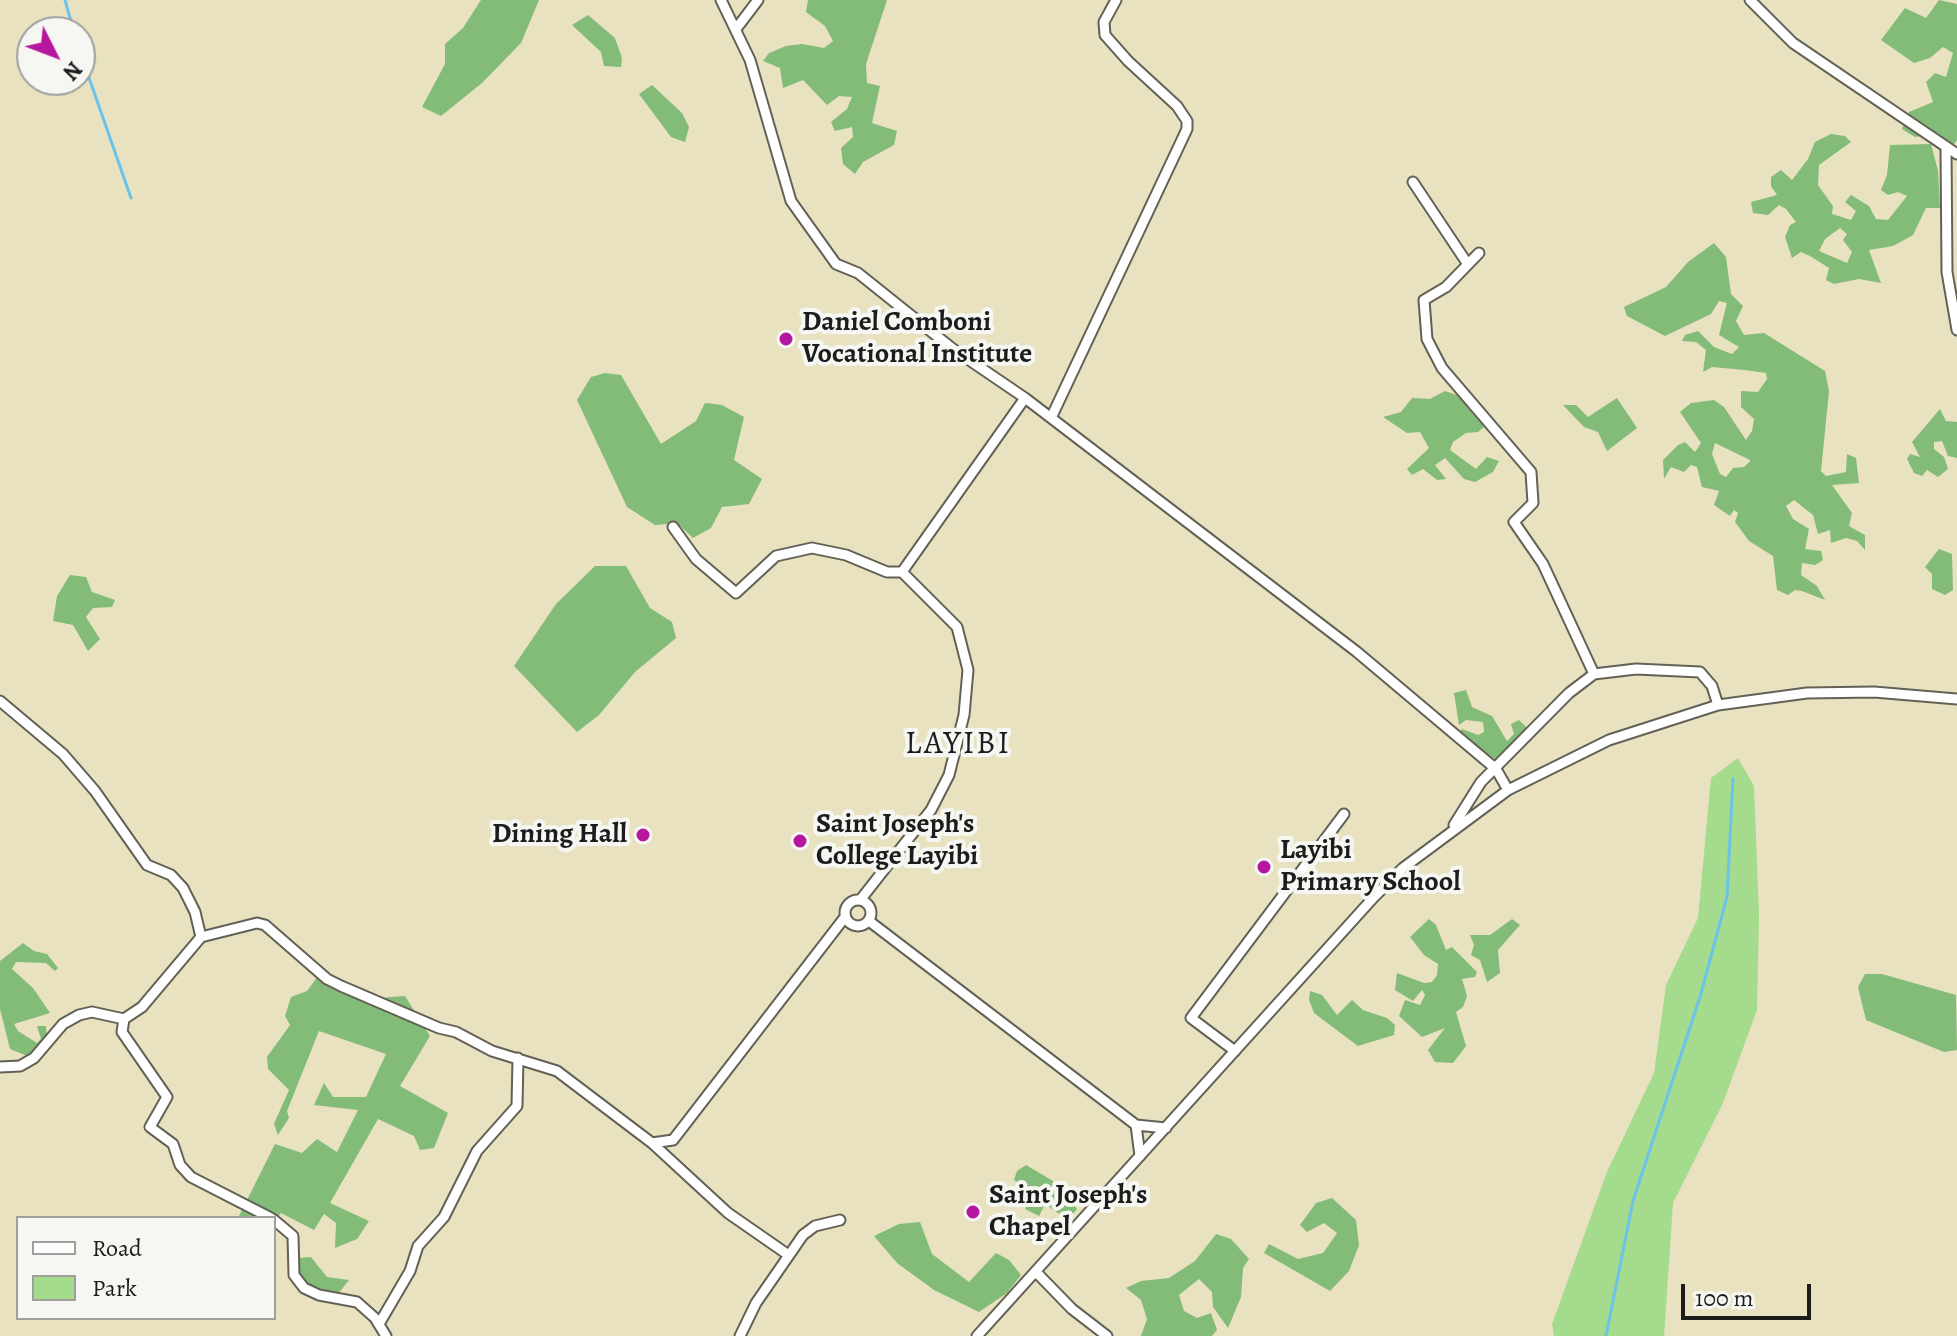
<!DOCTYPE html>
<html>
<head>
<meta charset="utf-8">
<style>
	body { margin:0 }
	#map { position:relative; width:1957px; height:1336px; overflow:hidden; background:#e8e2c1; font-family:Alegreya,serif }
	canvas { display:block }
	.legend { position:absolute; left:16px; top:1216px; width:260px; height:104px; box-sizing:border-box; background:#f6f6f2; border:2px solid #9f9f9c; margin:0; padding:10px 14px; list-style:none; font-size:24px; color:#1c1c1c }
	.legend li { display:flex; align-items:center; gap:16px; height:40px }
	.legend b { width:40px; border:2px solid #9f9f9c }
	.north { position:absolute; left:16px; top:16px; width:80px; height:80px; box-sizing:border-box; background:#f6f6f2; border:2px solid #9f9f9c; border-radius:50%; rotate:132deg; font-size:22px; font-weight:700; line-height:32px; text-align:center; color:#1c1c1c }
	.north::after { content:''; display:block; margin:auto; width:28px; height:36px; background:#b5179e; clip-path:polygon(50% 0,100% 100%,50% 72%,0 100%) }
	.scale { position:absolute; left:1681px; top:1284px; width:130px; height:36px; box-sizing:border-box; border:4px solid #1c1c1c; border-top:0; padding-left:10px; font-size:24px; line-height:28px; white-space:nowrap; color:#1c1c1c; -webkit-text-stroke:6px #f6f6f2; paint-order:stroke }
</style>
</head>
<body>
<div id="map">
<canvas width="1957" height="1336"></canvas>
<ul class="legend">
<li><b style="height:10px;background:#fff"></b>Road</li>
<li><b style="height:22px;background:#a4db8c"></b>Park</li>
</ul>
<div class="north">N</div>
<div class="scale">100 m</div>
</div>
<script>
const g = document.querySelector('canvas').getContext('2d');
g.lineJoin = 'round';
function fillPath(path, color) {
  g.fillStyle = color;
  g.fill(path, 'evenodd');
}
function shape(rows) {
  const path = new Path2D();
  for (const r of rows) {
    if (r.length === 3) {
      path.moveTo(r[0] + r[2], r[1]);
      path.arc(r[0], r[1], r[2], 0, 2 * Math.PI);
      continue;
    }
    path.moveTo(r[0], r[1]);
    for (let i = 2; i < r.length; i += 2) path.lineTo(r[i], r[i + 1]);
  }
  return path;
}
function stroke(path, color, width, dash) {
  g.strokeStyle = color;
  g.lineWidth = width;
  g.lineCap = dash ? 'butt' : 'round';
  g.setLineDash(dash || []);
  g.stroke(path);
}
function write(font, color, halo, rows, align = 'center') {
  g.font = font + ' Alegreya,serif';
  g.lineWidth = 8;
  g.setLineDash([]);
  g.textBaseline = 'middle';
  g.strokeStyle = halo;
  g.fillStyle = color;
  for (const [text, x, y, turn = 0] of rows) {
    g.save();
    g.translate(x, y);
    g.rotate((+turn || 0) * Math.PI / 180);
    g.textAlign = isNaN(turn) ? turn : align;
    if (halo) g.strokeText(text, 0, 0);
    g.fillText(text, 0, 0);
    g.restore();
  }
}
const green = shape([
	[1738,758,1754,786,1759,915,1757,1010,1723,1103,1673,1203,1664,1336,1554,1336,1552,1324,1607,1172,1654,1073,1666,985,1698,918,1711,778]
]);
const forest = shape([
	[481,0,539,0,521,43,482,83,441,116,422,107,445,64,445,44,463,28],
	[808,0,887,0,866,64,867,83,880,86,872,123,897,131,894,145,863,162,855,174,843,164,841,148,853,137,852,127,835,131,831,122,847,109,852,97,839,96,827,105,803,80,783,88,780,68,763,61,769,53,786,46,802,44,824,48,833,41,825,26,806,12],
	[1939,0,1957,4,1957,140,1951,149,1930,135,1915,137,1902,129,1909,112,1933,102,1926,82,1935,73,1946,77,1953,53,1943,47,1930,58,1914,63,1881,40,1905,8,1926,18],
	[588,15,615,38,622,58,621,67,604,66,601,52,572,25],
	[652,85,682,113,689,127,685,142,671,137,639,94],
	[1831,134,1845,136,1851,142,1819,165,1818,185,1833,206,1832,214,1851,220,1856,211,1845,202,1851,195,1869,206,1876,219,1888,220,1907,196,1898,192,1888,195,1881,190,1887,175,1890,145,1931,144,1938,171,1940,208,1926,208,1913,235,1893,246,1869,250,1881,283,1859,279,1834,284,1826,280,1829,268,1810,256,1801,252,1792,258,1785,237,1790,225,1796,222,1786,209,1779,205,1768,215,1753,213,1751,202,1777,195,1771,186,1771,177,1781,170,1792,180,1808,159,1815,142],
	[1840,228,1847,234,1843,240,1852,252,1847,263,1819,251,1825,239],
	[1714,243,1726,257,1731,294,1743,306,1736,321,1744,335,1764,333,1825,371,1829,391,1821,471,1826,476,1846,472,1847,454,1856,458,1859,483,1832,485,1852,513,1849,526,1865,535,1865,550,1857,541,1846,538,1831,543,1830,530,1818,534,1813,515,1794,500,1786,506,1793,519,1809,529,1805,549,1821,551,1823,560,1815,565,1802,563,1801,575,1817,586,1825,600,1802,591,1795,590,1788,595,1777,590,1773,556,1749,541,1735,522,1738,513,1734,510,1730,516,1714,505,1719,491,1702,487,1697,467,1691,465,1684,472,1671,467,1664,479,1663,460,1678,445,1685,442,1695,452,1701,443,1680,412,1691,403,1714,400,1724,407,1746,440,1752,431,1754,419,1741,407,1741,391,1758,392,1767,379,1766,373,1745,370,1712,367,1703,372,1706,350,1696,342,1682,341,1685,335,1698,331,1714,347,1732,354,1739,347,1719,335,1727,303,1719,301,1711,314,1665,336,1627,316,1624,307,1666,287,1688,262],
	[1715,443,1750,460,1750,461,1744,467,1733,468,1726,477,1720,474,1712,454],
	[605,373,621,375,661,444,696,421,705,403,722,405,744,417,734,460,762,479,749,504,722,507,711,528,693,538,677,523,655,525,627,507,577,400,591,377],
	[1445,391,1457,395,1484,427,1478,432,1466,433,1453,442,1450,450,1476,469,1487,457,1499,461,1493,472,1475,482,1464,479,1445,458,1435,465,1446,479,1437,480,1423,469,1412,475,1407,469,1429,448,1420,432,1407,433,1383,417,1401,412,1412,398,1430,399],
	[1617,398,1637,428,1607,451,1598,432,1584,427,1563,405,1576,405,1588,417],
	[1940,409,1946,421,1957,422,1957,458,1948,456,1942,441,1934,442,1934,449,1944,457,1948,469,1938,477,1927,470,1922,476,1914,473,1907,459,1910,454,1920,457,1912,442],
	[1939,549,1952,554,1953,590,1945,595,1932,589,1932,574,1925,567],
	[595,566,626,566,650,608,672,622,676,638,635,672,599,715,577,732,514,666,556,604],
	[70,575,86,577,92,592,115,600,112,607,93,608,86,617,100,639,88,651,73,625,53,621,57,596],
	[1466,690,1472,707,1492,716,1507,741,1514,734,1511,724,1519,720,1527,728,1510,750,1495,759,1458,734,1462,729,1478,735,1484,732,1483,722,1466,720,1459,725,1454,693],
	[1429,919,1436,925,1446,950,1452,947,1477,972,1475,977,1462,979,1467,996,1463,1007,1456,1012,1466,1046,1453,1063,1435,1062,1428,1050,1445,1028,1422,1037,1399,1016,1405,1000,1420,1005,1425,995,1422,990,1413,1001,1395,990,1397,973,1424,983,1432,982,1437,975,1438,964,1424,955,1410,937],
	[1512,919,1520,925,1498,950,1500,973,1487,982,1480,960,1471,955,1474,945,1470,935,1490,935],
	[23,943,34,951,47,954,58,968,55,971,46,963,16,962,12,969,33,988,50,1013,14,1024,18,1031,37,1043,41,1039,37,1026,46,1026,47,1039,30,1057,10,1049,0,1009,0,961],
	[1865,974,1882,974,1956,995,1957,1050,1944,1052,1866,1020,1858,987],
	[318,976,363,999,405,996,430,1036,400,1086,448,1113,434,1148,420,1150,414,1136,378,1119,330,1203,369,1221,357,1239,335,1248,336,1223,324,1214,314,1230,281,1213,274,1221,238,1218,275,1144,302,1153,317,1139,337,1152,358,1110,314,1105,324,1083,333,1097,366,1097,386,1054,319,1031,287,1111,289,1118,278,1135,274,1124,289,1090,268,1069,267,1057,290,1025,285,1016,291,997,307,991],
	[1310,991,1322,995,1337,1015,1352,1000,1363,1010,1387,1018,1395,1025,1394,1035,1358,1046,1314,1013,1309,1000],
	[1026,1165,1053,1181,1077,1209,1068,1220,1045,1204,1039,1216,1025,1209,1032,1194,1014,1180,1017,1171],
	[1332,1198,1356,1220,1359,1245,1349,1271,1330,1291,1264,1253,1269,1244,1298,1259,1323,1253,1337,1233,1324,1223,1307,1232,1300,1225,1316,1203],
	[920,1222,932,1254,969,1282,996,1253,1009,1260,1021,1275,1007,1293,979,1312,934,1290,897,1263,874,1236,899,1224],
	[1216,1234,1231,1239,1249,1259,1243,1268,1241,1297,1228,1328,1213,1307,1212,1292,1199,1279,1179,1295,1184,1311,1197,1318,1211,1313,1217,1330,1212,1336,1141,1336,1147,1319,1141,1300,1126,1288,1141,1281,1169,1278,1195,1261],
	[311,1257,327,1277,349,1280,338,1294,307,1284,297,1268,298,1258]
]);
const stream = shape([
	[65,0,74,32],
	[80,52,131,198],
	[1606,1336,1633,1201,1700,997,1727,897,1733,779]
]);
const minor = shape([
	[721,0,750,60,791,201,836,264,858,273,953,349,1025,398,1357,652,1496,769,1508,790],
	[1750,0,1793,43,1957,154],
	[736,29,758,0],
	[1946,148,1947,272,1957,330],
	[1413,182,1467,263],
	[1479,253,1446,287,1424,300,1427,339,1442,368,1531,472,1533,503,1514,522,1543,564,1594,674],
	[1051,418,1187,129,1187,121,1177,106,1128,61,1105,35,1104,22,1116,0],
	[673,527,696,559,736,593,776,556,812,548,846,555,887,572,902,572,957,627,968,670,964,715,949,775,931,810,861,899],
	[902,572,1025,398],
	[0,701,63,754,95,791,147,865,171,875,183,888,195,912,201,937,142,1007,124,1019,122,1032,167,1097,150,1127,173,1144,180,1165,191,1177,271,1218],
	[1454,825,1481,782,1569,693,1594,674,1636,669,1700,672,1712,686,1718,705],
	[858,913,13],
	[869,921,1136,1125,1166,1128],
	[201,937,257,923,265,925,327,979,341,986,439,1028,456,1032,492,1051,557,1071,652,1143,728,1213,787,1254],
	[1235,1051,1191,1018,1344,814],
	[0,1067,20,1066,34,1058,63,1024,79,1015,92,1012,124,1019],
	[1136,1125,1140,1156],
	[652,1143,673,1140,845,917],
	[274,1220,293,1236,294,1275,304,1288,319,1295,357,1302,375,1318,386,1336],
	[1036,1272,1072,1309,1107,1336],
	[379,1324,410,1271,418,1246,444,1217,477,1151,517,1106,518,1058],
	[740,1336,756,1303,803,1235,815,1226,840,1220],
	[977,1336,1374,897,1403,868,1508,790,1609,740,1718,705,1807,693,1874,692,1957,699]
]);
const markers = [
	[786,339,8,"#b5179e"],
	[643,835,8,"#b5179e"],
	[800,841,8,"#b5179e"],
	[1264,867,8,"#b5179e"],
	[973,1212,8,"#b5179e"]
];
const poiNames = [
	["Daniel Comboni",802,323],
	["Vocational Institute",802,355],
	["Saint Joseph's",816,825],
	["College Layibi",816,857],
	["Dining Hall",627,835,"right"],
	["Layibi",1280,851],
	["Primary School",1280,883],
	["Saint Joseph's",989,1196],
	["Chapel",989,1228]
];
const quarterNames = [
	["LAYIBI",958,745]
];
fillPath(green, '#a4db8c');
fillPath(forest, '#83bb78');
stroke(stream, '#6bc3e9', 3);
stroke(minor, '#636156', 13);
stroke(minor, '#fff', 9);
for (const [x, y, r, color] of markers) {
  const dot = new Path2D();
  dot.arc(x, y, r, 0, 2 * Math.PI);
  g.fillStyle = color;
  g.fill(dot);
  stroke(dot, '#f6f6f2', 3);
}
write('bold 28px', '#1c1c1c', '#f6f6f2', poiNames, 'left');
g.letterSpacing = '2px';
write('32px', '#1c1c1c', '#f6f6f2', quarterNames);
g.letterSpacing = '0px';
</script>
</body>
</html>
